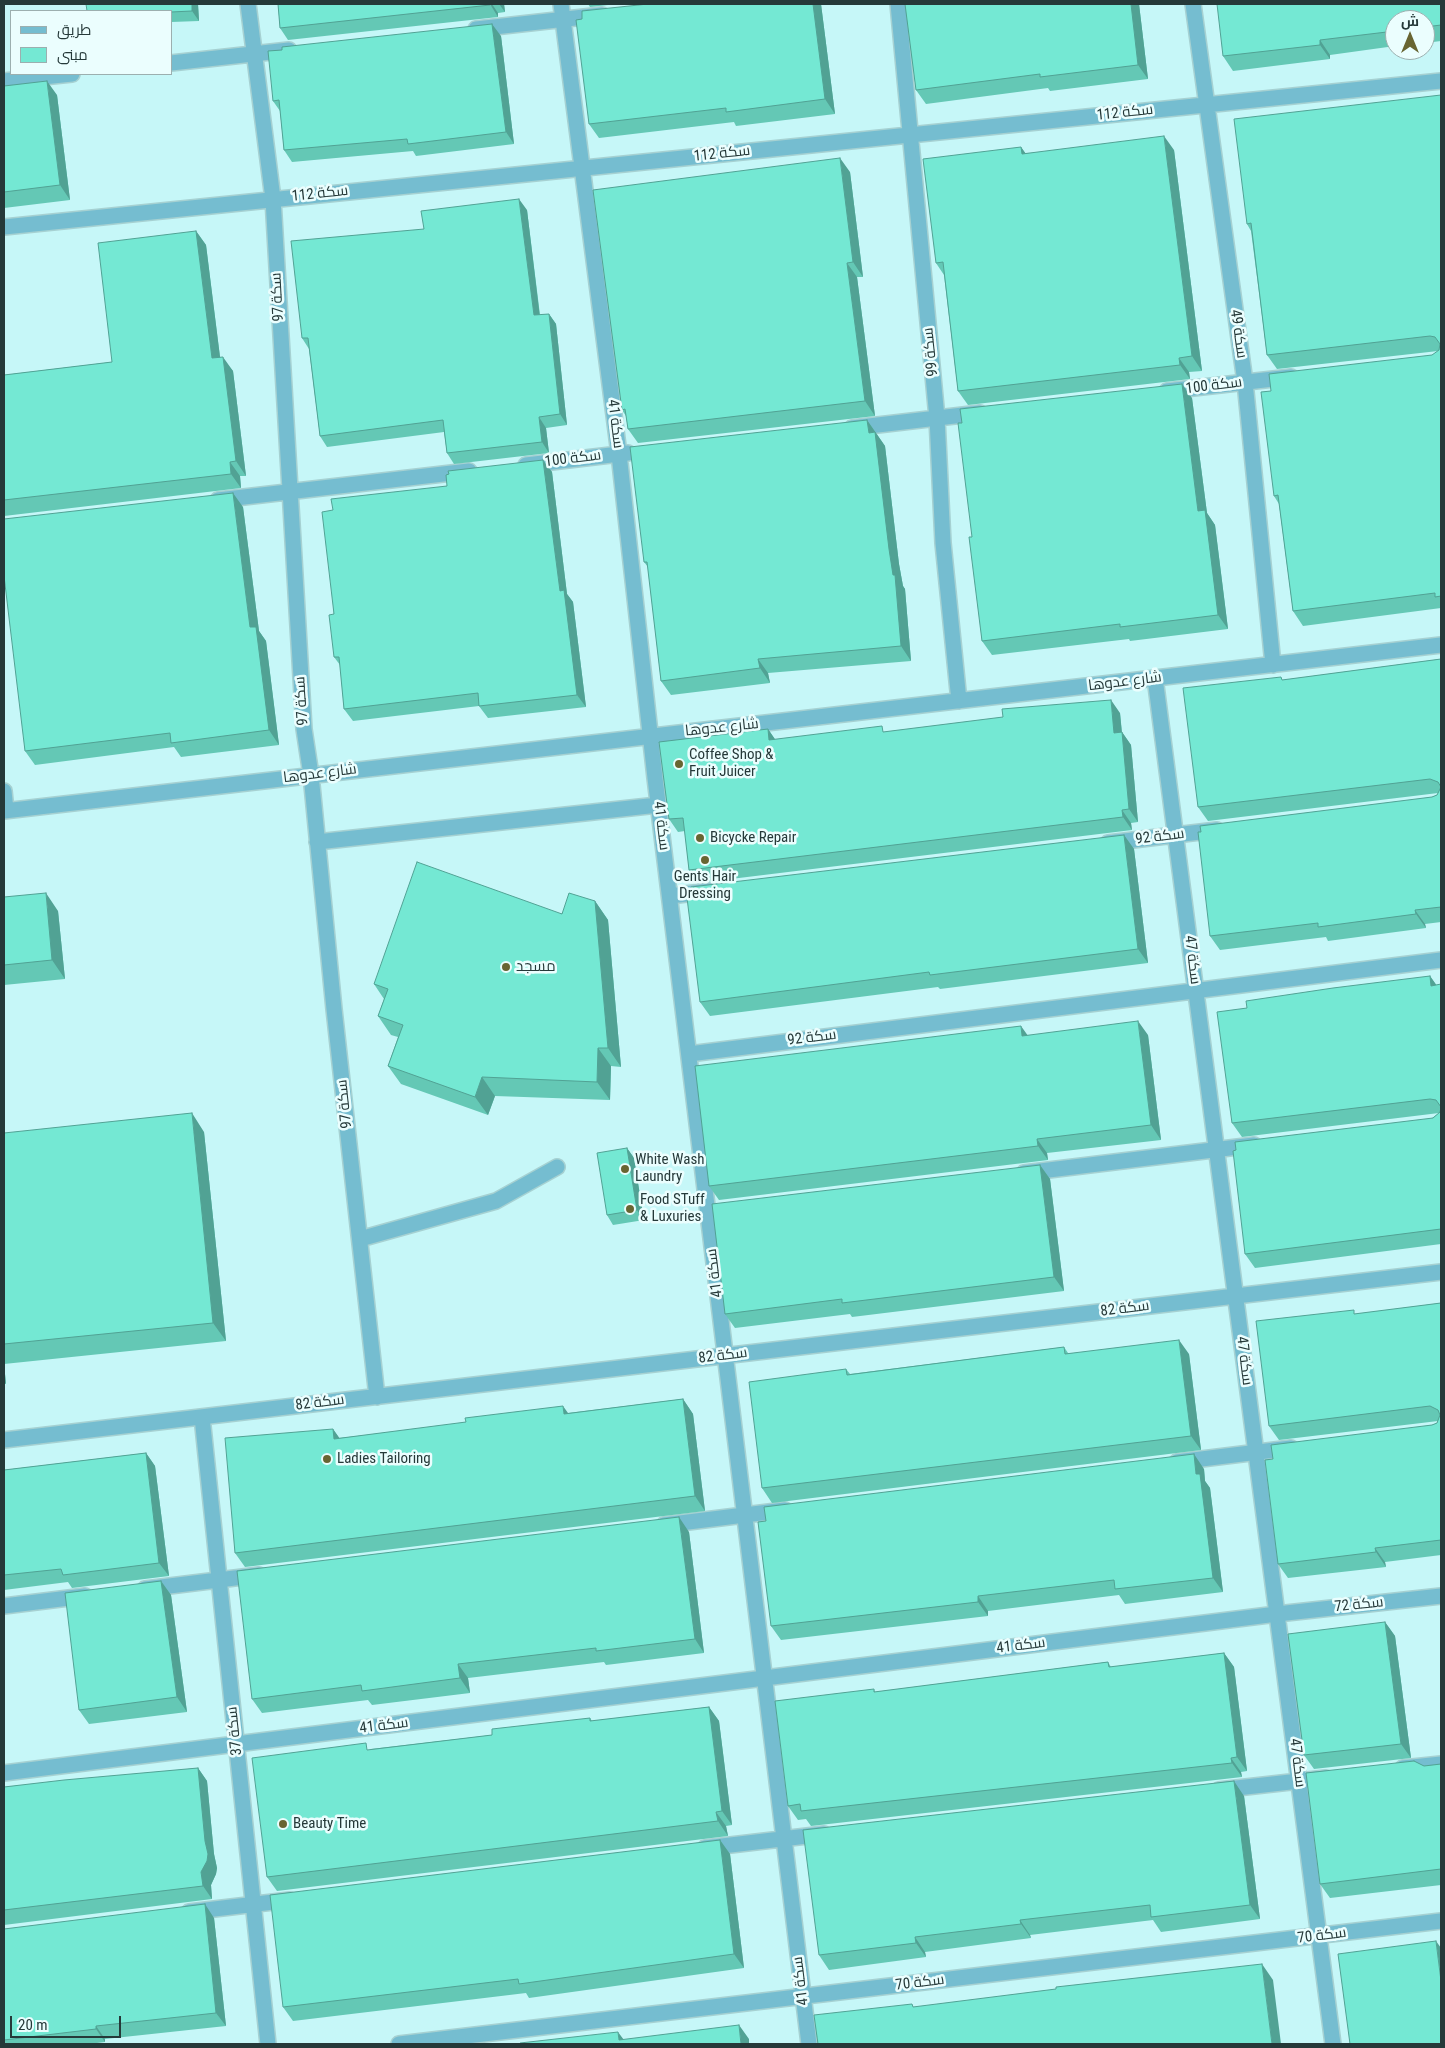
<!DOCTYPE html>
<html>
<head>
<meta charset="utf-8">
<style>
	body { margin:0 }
	#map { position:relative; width:1445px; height:2048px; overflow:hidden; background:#c6f7f8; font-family:"Roboto Condensed",Cairo,sans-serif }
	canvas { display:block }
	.frame { position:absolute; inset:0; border:5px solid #253939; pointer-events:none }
	.legend { position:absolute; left:10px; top:10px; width:162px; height:65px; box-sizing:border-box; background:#ebfefe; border:1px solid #9cafaf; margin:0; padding:6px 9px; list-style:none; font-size:15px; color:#253939 }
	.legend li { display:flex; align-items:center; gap:10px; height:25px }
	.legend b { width:25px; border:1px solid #9cafaf }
	.north { position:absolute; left:1385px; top:10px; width:50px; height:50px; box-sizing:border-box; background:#ebfefe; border:1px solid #9cafaf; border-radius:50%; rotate:0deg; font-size:14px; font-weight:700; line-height:20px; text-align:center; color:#253939 }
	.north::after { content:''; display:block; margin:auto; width:18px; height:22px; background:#686532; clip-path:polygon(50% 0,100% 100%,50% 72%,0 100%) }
	.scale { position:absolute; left:10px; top:2016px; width:111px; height:22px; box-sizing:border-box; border:2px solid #253939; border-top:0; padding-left:6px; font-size:15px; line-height:18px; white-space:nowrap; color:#253939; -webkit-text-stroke:4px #ebfefe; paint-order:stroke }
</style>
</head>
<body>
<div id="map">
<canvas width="1445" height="2048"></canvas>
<div class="frame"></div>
<ul class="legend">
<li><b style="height:6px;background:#75bdd0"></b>طريق</li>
<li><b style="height:14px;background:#74e8d3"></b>مبنى</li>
</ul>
<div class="north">ش</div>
<div class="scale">20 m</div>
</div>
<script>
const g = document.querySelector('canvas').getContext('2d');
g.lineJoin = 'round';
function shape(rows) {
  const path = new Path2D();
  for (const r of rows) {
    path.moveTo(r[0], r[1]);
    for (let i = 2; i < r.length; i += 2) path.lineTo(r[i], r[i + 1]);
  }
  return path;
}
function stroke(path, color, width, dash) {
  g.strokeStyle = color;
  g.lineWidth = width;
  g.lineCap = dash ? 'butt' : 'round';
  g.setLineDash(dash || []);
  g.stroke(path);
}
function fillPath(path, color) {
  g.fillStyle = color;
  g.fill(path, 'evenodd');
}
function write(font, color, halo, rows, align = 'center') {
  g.font = font + ' "Roboto Condensed",Cairo,sans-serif';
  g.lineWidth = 5;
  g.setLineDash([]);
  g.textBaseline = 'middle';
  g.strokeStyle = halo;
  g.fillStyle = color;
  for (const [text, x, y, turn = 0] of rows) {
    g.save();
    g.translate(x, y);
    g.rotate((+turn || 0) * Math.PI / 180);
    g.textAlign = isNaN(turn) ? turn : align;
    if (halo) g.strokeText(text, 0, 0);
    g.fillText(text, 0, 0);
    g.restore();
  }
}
const minor = shape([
	[248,4,273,199,304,729,311,775,334,1009,377,1397],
	[561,4,619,454,655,778,809,2044],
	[898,4,937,418,943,543,959,701],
	[1193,4,1245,382,1273,665],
	[476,29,602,15],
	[171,63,289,50],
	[4,81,72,74],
	[4,227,1441,81],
	[1167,391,1291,377],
	[852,428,980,413],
	[526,465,628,453],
	[218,500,469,471],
	[1155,678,1333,2044],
	[4,791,6,810],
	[4,811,1441,645],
	[317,842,658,805],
	[1108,843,1217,830],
	[670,896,710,891],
	[689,1054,1441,960],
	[1024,1173,1254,1145],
	[360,1239,496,1201,557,1167],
	[202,1417,268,2044],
	[4,1440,1441,1272],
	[1177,1462,1291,1448],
	[664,1525,785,1510],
	[145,1589,259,1575],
	[4,1606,85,1596],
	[1403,1768,1441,1764],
	[4,1773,1277,1614,1441,1596],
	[1219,1790,1326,1778],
	[705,1848,824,1834],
	[189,1912,290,1900],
	[399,2044,1441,1921]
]);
const wall = shape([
	[198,4,199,21,171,22,171,11],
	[278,4,504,4,505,12,498,13,498,17,288,40,280,28],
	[588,4,617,4,590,7],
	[648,4,821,4,835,114,736,126,734,122,599,138,589,124,582,19],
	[905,4,1139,4,1148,79,1050,91,1048,88,926,104,916,90],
	[1441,4,1441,41,1425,43,1425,20,1395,20,1395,46,1330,55,1330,59,1233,71,1223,56],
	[501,36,514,144,416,156,413,151,292,162,284,150,280,111,273,101],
	[4,86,57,95,70,200,4,208],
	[1441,95,1441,608,1303,626,1293,611,1279,504,1274,496,1271,391,1432,355,1438,351,1277,369,1267,355,1251,231,1247,224],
	[1021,147,1025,153,1174,150,1202,371,1189,372,1190,379,968,405,958,391,944,275,936,263],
	[850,172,863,277,857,277,875,416,638,443,628,429,626,416,622,410],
	[527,210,540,315,549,314,556,324,567,425,546,428,549,453,454,464,447,453,444,432,327,447,320,436,309,349,302,338,424,229],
	[196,231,206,245,220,357,233,371,246,476,240,476,241,488,4,516,4,375,112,362],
	[1192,398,1207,513,1215,525,1228,629,1130,641,1129,639,992,655,982,641,972,537],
	[867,420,885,446,899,564,903,586,905,589,911,661,768,673,770,683,671,695,661,681,648,567,644,562],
	[543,460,552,472,567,594,573,602,586,707,488,718,479,706,353,721,344,709,340,665,334,657,333,510,447,486],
	[243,507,259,631,266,641,279,745,181,757,174,747,35,765,25,751],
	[1441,659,1441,922,1425,924,1426,928,1328,941,1326,937,1220,950,1210,936,1432,797,1437,795,1438,793,1208,821,1198,807,1283,680],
	[1120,713,1122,732,1131,745,1138,822,1131,823,1132,830,698,883,689,870,685,831,678,832,669,819,768,729,775,740,886,732],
	[1124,835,1134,849,1148,963,940,989,938,987,710,1016,700,1002],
	[4,897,58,911,65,979,4,985],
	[595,901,608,920,621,1067,611,1066,610,1100,495,1096,488,1115,401,1084,388,1066,398,1037,391,1035,378,1016,384,999,374,984],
	[1430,976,1436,985,1441,984,1441,1244,1255,1268,1245,1254,1439,1113,1242,1137,1232,1123,1247,1008],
	[1027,1035,1148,1035,1161,1140,1047,1153,1048,1160,719,1200,709,1186],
	[204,1132,226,1341,4,1364,6,1384,4,1384,4,1133],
	[627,1148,634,1158,644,1220,613,1225,607,1215],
	[1040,1165,1050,1179,1064,1291,852,1317,850,1314,735,1328,725,1314],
	[1441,1303,1441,1555,1385,1562,1386,1567,1288,1578,1278,1564,1273,1459,1432,1425,1437,1423,1438,1421,1279,1440,1269,1426,1357,1314],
	[1064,1347,1068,1353,1189,1354,1201,1450,772,1503,762,1488,846,1369,850,1374],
	[683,1399,693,1414,705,1511,245,1567,235,1553,333,1429,339,1438,568,1413],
	[146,1453,155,1466,169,1576,72,1588,68,1582,4,1590,4,1470],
	[1204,1469,1205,1481,1210,1488,1223,1592,1125,1604,1119,1595,988,1611,988,1616,781,1640,771,1626],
	[689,1532,704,1653,606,1665,604,1662,468,1678,470,1693,372,1705,368,1700,262,1713,252,1699],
	[161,1581,171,1595,187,1712,89,1724,79,1710],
	[1385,1622,1395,1636,1411,1758,1314,1769,1304,1755],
	[1224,1653,1234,1667,1247,1771,1241,1772,1242,1777,811,1826,806,1819,798,1820,788,1806,874,1689,875,1692,1108,1662,1111,1667],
	[709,1707,719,1721,732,1825,726,1826,728,1836,277,1891,267,1877,371,1749,492,1735,590,1718,592,1721],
	[1441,1764,1441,1885,1330,1898,1320,1884,1424,1766],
	[198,1768,207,1781,214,1854,217,1868,216,1874,211,1885,212,1899,4,1925,4,1787],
	[1244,1796,1260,1919,1161,1932,1153,1920,1030,1935,1031,1938,925,1952,926,1957,829,1970,819,1955],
	[720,1840,730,1854,744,1968,529,1998,526,1993,293,2021,283,2007],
	[214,1918,226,2026,105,2039,105,2042,89,2044,4,2044,4,1929]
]);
const shadedWall = shape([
	[192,4,198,4,199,21,192,11],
	[490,4,492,4,498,13,498,17],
	[499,4,504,4,505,12],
	[813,4,821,4,835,114,825,99],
	[1131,4,1139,4,1148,79,1138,65],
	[492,24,501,36,514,144,506,132],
	[1320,40,1330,55,1330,59,1320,45],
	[47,81,57,95,70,200,60,185],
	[1164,136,1174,150,1202,371,1192,356],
	[1021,147,1031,161,1022,154],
	[840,158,850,172,863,277,853,262],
	[519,199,527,210,541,326,534,315],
	[196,231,206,245,222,373,212,358],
	[847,263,857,277,875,416,865,401],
	[549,314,556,324,567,425,560,414],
	[223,357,233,371,246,476,236,461],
	[1179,358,1189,372,1190,379,1180,365],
	[1182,384,1192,398,1207,513,1215,525,1228,629,1218,615,1198,511],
	[539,417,546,428,549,453,542,442],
	[867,420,885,446,899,564,903,586,905,589,911,661,901,646],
	[543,460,552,472,567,594,573,602,586,707,577,695,560,591],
	[230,462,240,476,241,488,231,474],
	[233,493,243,507,259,631,266,641,279,745,269,730,250,627],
	[758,659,768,673,770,683,760,668],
	[1111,700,1120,713,1123,746,1114,733],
	[768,729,777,742,769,740],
	[1122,732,1131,745,1138,822,1129,809],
	[1122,810,1131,823,1132,830,1123,817],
	[1124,835,1134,849,1148,963,1138,949],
	[46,893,58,911,65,979,52,960],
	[595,901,608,920,621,1067,608,1048],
	[1415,910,1425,924,1426,928,1416,914],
	[1430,976,1440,990,1431,986],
	[1138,1021,1148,1035,1161,1140,1151,1125],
	[1021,1026,1031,1040,1022,1036],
	[598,1048,611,1066,610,1100,597,1082],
	[482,1077,495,1096,488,1115,475,1097],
	[192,1113,204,1132,226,1341,213,1323],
	[1037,1139,1047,1153,1048,1160,1038,1146],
	[627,1148,634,1158,644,1220,637,1210],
	[1040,1165,1050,1179,1064,1291,1054,1277],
	[1179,1340,1189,1354,1201,1450,1191,1436],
	[4,1363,4,1364,6,1384,4,1381],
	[683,1399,693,1414,705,1511,695,1496],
	[563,1406,573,1420,564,1414],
	[333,1429,343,1443,334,1439],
	[146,1453,155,1466,169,1576,159,1563],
	[1194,1454,1204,1469,1205,1481,1210,1488,1223,1592,1213,1578,1196,1474],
	[679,1517,689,1532,704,1653,695,1639],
	[1375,1548,1385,1562,1386,1567,1376,1552],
	[161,1581,171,1595,187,1712,177,1697],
	[978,1596,988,1611,988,1616,978,1602],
	[1385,1622,1395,1636,1411,1758,1401,1744],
	[1224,1653,1234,1667,1247,1771,1237,1757],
	[458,1664,468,1678,470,1693,460,1678],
	[709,1707,719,1721,732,1825,722,1811],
	[1231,1758,1241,1772,1242,1777,1232,1763],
	[198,1768,207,1781,214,1854,217,1868,216,1874,211,1885,212,1899,203,1886,201,1872,205,1841],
	[1234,1781,1244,1796,1260,1919,1250,1905],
	[716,1812,726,1826,728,1836,718,1821],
	[720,1840,730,1854,744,1968,734,1954],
	[205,1904,214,1918,226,2026,216,2013],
	[1020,1920,1030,1935,1031,1938,1021,1924],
	[915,1937,925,1952,926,1957,916,1943],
	[1436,1941,1441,1948,1441,1981],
	[1262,1964,1273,1980,1281,2044,1272,2044],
	[739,2025,749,2039,749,2044,741,2044],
	[96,2026,105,2039,105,2042,96,2029],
	[618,2032,627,2044,619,2040]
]);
const building = shape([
	[86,4,192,4,192,11,171,12,171,11,87,11,86,4],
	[278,4,490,4,490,5,280,28,278,4],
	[648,4,813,4,825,99,726,112,726,108,589,124,576,20,582,19,582,11,648,4],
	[905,4,1131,4,1138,65,1040,77,1040,74,916,90,905,4],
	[1217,4,1441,4,1441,25,1425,27,1425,20,1395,20,1395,31,1320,40,1320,45,1223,56,1217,4],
	[492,24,506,132,408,144,407,139,284,150,279,100,273,101,268,51,282,50,282,47,492,24],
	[47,81,60,185,4,192,4,86,47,81],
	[1441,95,1441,596,1435,597,1435,593,1293,611,1278,495,1274,496,1261,392,1271,391,1269,374,1432,355,1439,350,1440,344,1435,337,1430,336,1267,355,1251,223,1247,224,1234,119,1441,95],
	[1164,136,1192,356,1179,358,1180,365,958,391,943,262,936,263,923,159,1021,147,1022,154,1164,136],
	[840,158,853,262,847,263,865,401,628,429,625,409,622,410,593,190,840,158],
	[519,199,534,315,549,314,560,414,539,417,542,442,447,453,443,420,320,436,308,338,302,338,291,241,424,229,421,211,519,199],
	[196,231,212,358,223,357,236,461,230,462,231,474,4,500,4,375,112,362,98,243,196,231],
	[1182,384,1198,511,1205,510,1218,615,1120,627,1120,624,982,641,969,537,972,537,958,423,962,423,960,409,1182,384],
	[867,420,869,433,875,432,889,549,893,575,895,575,901,646,758,659,760,668,661,681,647,562,644,562,630,447,867,420],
	[543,460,560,591,564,590,577,695,479,706,478,693,344,709,339,657,334,657,329,615,334,614,322,512,333,510,331,499,447,486,446,475,449,474,448,471,543,460],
	[233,493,250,627,256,627,269,730,171,743,170,733,25,751,4,576,4,519,233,493],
	[1441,659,1441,907,1415,910,1416,914,1318,927,1318,923,1210,936,1198,832,1201,832,1200,826,1432,797,1437,795,1441,787,1438,782,1430,779,1198,807,1183,688,1281,677,1282,680,1441,659],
	[1111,700,1114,733,1122,732,1129,809,1122,810,1123,817,689,870,683,818,669,819,659,742,768,729,769,740,882,726,883,732,1003,717,1002,709,1111,700],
	[1124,835,1138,949,930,975,929,972,700,1002,687,898,692,897,691,887,1124,835],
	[417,862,562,914,569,893,595,901,608,1048,598,1048,597,1082,482,1077,475,1097,388,1066,403,1025,378,1016,388,989,374,984,417,862],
	[46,893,52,960,4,965,4,897,46,893],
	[1430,976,1431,986,1441,984,1441,1229,1245,1254,1233,1151,1236,1150,1235,1142,1433,1118,1440,1112,1441,1107,1436,1100,1430,1099,1232,1123,1217,1012,1247,1008,1246,1001,1333,988,1430,976],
	[1138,1021,1151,1125,1037,1139,1038,1146,709,1186,695,1066,1021,1026,1022,1036,1138,1021],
	[192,1113,213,1323,4,1344,4,1133,192,1113],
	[627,1148,637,1210,607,1215,597,1153,627,1148],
	[1040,1165,1054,1277,842,1303,842,1299,725,1314,712,1204,1040,1165],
	[1441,1303,1441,1540,1375,1548,1376,1552,1278,1564,1265,1460,1273,1459,1271,1445,1432,1425,1437,1423,1440,1415,1438,1410,1430,1406,1269,1426,1256,1321,1354,1310,1354,1314,1441,1303],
	[1179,1340,1191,1436,762,1488,749,1382,846,1369,847,1375,1064,1347,1065,1354,1179,1340],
	[683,1399,695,1496,235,1553,225,1438,333,1429,334,1439,466,1422,465,1418,563,1406,564,1414,683,1399],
	[146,1453,159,1563,63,1575,61,1569,4,1575,4,1470,146,1453],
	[1194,1454,1196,1474,1200,1474,1213,1578,1115,1589,1114,1580,978,1596,978,1602,771,1626,758,1522,766,1521,764,1507,1194,1454],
	[679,1517,695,1639,596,1651,596,1648,458,1664,460,1678,362,1691,361,1685,252,1699,237,1571,679,1517],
	[161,1581,177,1697,79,1710,65,1593,161,1581],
	[1385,1622,1401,1744,1304,1755,1288,1634,1385,1622],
	[1224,1653,1237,1757,1231,1758,1232,1763,801,1811,800,1804,788,1806,775,1701,874,1689,874,1692,1108,1662,1109,1667,1224,1653],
	[709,1707,722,1811,716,1812,718,1821,267,1877,252,1758,366,1743,367,1750,492,1735,492,1729,590,1718,590,1721,709,1707],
	[1414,1761,1424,1766,1441,1764,1441,1869,1320,1884,1306,1773,1414,1761],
	[198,1768,205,1841,208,1854,207,1861,201,1872,203,1886,4,1910,4,1787,64,1780,198,1768],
	[1234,1781,1250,1905,1151,1917,1150,1905,1020,1920,1021,1924,915,1937,916,1943,819,1955,803,1830,1234,1781],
	[720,1840,734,1954,519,1984,518,1979,283,2007,270,1895,720,1840],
	[205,1904,216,2013,96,2026,96,2029,4,2040,4,1929,205,1904],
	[1436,1941,1441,1981,1441,2044,1350,2044,1338,1954,1436,1941],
	[1262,1964,1272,2044,818,2044,814,2015,912,2004,913,2007,1056,1989,1056,1987,1262,1964],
	[739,2025,741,2044,520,2044,520,2043,618,2032,619,2040,739,2025]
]);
const markers = [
	[679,764,5,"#686532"],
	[700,838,5,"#686532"],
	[705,860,5,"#686532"],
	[506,967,5,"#686532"],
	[625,1169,5,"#686532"],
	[630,1209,5,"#686532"],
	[327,1459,5,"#686532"],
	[283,1824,5,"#686532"]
];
const streetNames = [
	["سكة 112",1125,113,-6],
	["سكة 112",722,154,-6],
	["سكة 112",320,194,-6],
	["سكة 97",278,297,-93],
	["سكة 49",1238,334,82],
	["سكة 99",931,352,-96],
	["سكة 100",1214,386,-7],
	["سكة 41",615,424,83],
	["سكة 100",573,459,-7],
	["شارع عدوها",1125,682,-7],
	["سكة 97",302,701,-94],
	["شارع عدوها",722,728,-6],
	["شارع عدوها",320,774,-7],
	["سكة 41",661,826,83],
	["سكة 92",1160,837,-7],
	["سكة 47",1192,960,83],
	["سكة 92",812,1038,-7],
	["سكة 97",345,1104,-96],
	["سكة 41",715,1273,-97],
	["سكة 82",1125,1309,-7],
	["سكة 82",723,1356,-7],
	["سكة 47",1244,1361,83],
	["سكة 82",320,1403,-7],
	["سكة 72",1359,1605,-6],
	["سكة 41",1021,1646,-7],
	["سكة 41",384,1726,-7],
	["سكة 37",235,1731,-96],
	["سكة 47",1297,1763,83],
	["سكة 70",1322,1936,-7],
	["سكة 41",801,1981,-97],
	["سكة 70",920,1983,-7]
];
const poiNames = [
	["Coffee Shop &",689,755],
	["Fruit Juicer",689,772],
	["Bicycke Repair",710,838],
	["Gents Hair",705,877,"center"],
	["Dressing",705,894,"center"],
	["مسجد",516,967],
	["White Wash",635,1160],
	["Laundry",635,1177],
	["Food STuff",640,1200],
	["& Luxuries",640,1217],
	["Ladies Tailoring",337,1459],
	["Beauty Time",293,1824]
];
stroke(minor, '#a6d1d2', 18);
stroke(minor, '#75bdd0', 15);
fillPath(wall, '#64c8b5');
fillPath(shadedWall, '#51a294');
fillPath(building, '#74e8d3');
stroke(building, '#51a294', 1);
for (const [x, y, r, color] of markers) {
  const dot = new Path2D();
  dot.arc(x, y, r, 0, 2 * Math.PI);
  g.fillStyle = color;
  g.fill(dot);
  stroke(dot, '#ebfefe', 2);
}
write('15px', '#253939', '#ebfefe', streetNames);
write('15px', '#253939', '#ebfefe', poiNames, 'left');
</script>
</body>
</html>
